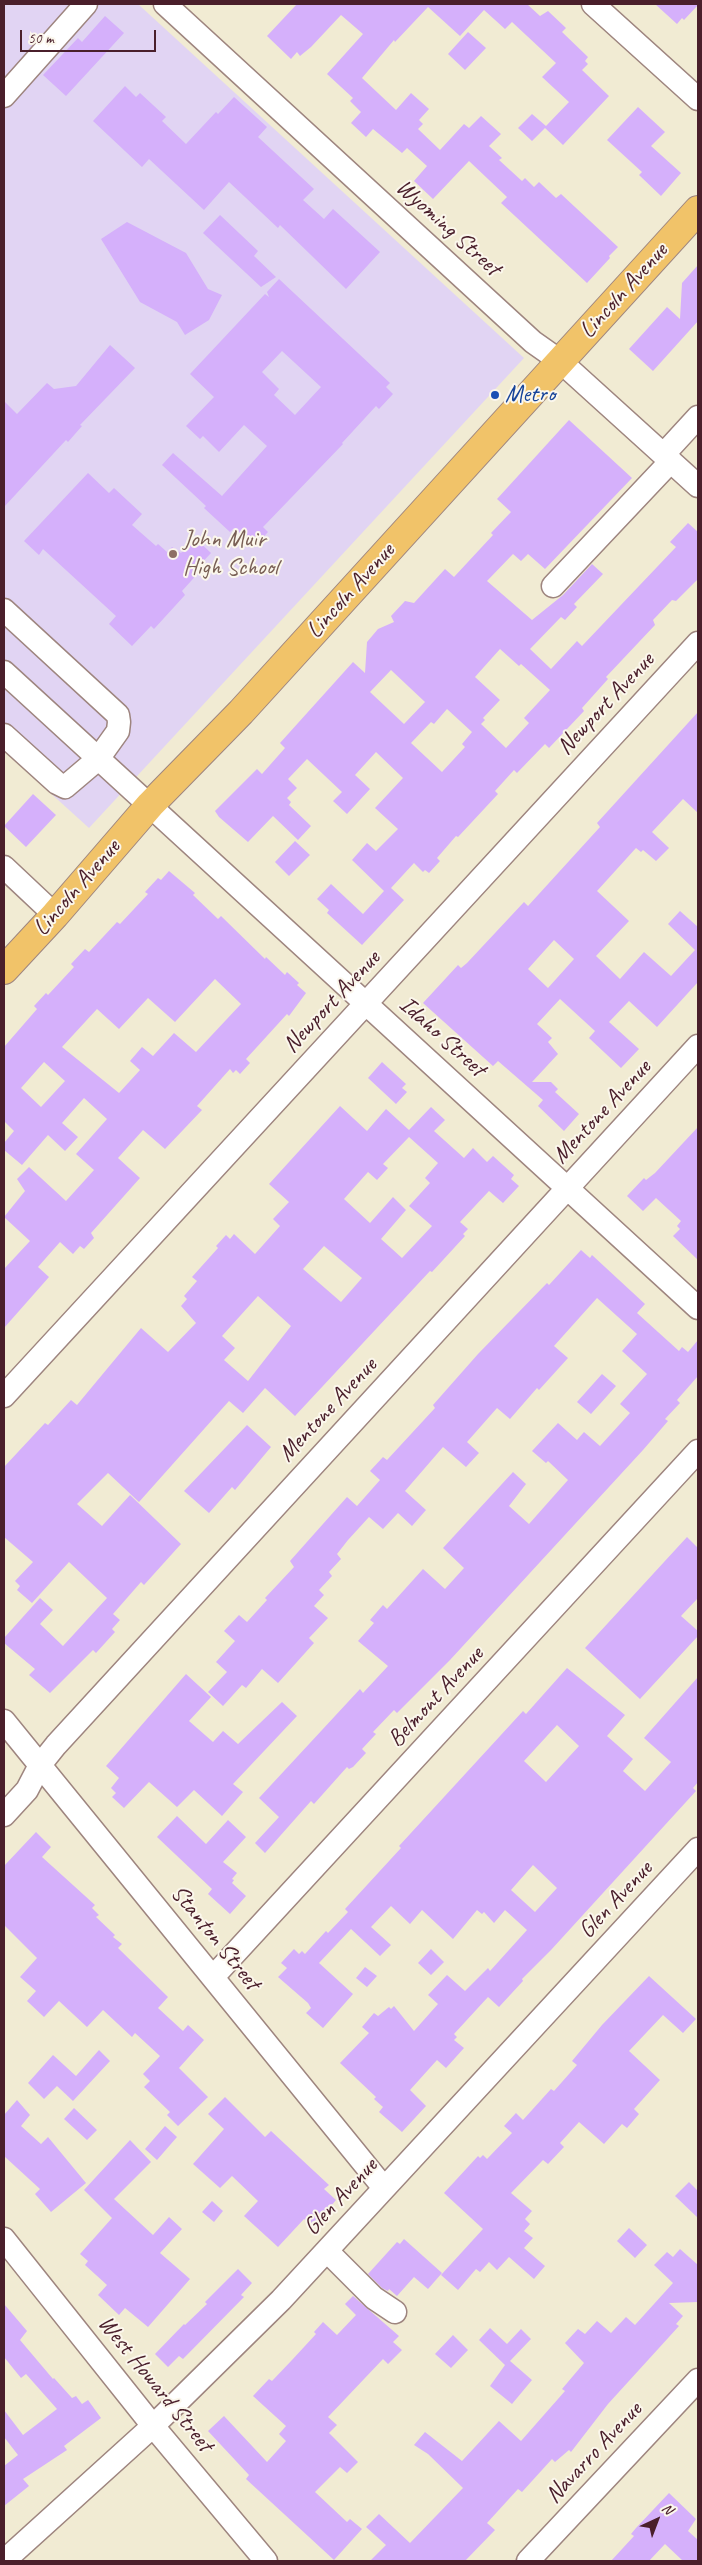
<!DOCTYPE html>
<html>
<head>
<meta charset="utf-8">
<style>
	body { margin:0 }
	#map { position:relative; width:702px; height:2565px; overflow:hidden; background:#f1ebd3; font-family:Caveat,sans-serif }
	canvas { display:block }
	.frame { position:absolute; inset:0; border:5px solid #4a1f2b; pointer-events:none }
	.north { position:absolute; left:632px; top:2495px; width:50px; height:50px; -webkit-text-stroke:4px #fbf7ec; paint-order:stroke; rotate:43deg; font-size:14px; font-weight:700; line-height:20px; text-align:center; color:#4a1f2b }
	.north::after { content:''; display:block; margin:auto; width:18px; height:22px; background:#4a1f2b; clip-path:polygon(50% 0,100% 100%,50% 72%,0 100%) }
	.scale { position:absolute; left:20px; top:30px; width:136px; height:22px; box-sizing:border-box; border:2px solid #4a1f2b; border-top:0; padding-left:6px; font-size:15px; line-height:18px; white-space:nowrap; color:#4a1f2b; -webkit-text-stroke:4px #fbf7ec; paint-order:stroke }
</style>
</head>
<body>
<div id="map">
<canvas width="702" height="2565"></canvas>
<div class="frame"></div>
<div class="north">N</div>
<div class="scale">50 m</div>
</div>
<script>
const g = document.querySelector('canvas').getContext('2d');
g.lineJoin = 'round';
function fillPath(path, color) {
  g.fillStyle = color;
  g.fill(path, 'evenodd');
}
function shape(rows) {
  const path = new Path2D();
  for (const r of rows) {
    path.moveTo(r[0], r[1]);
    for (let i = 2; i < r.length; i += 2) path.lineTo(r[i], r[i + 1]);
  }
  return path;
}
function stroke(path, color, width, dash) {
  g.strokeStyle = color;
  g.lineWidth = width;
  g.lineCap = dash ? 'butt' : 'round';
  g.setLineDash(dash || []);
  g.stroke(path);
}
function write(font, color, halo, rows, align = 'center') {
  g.font = font + ' Caveat,sans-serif';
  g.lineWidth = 4;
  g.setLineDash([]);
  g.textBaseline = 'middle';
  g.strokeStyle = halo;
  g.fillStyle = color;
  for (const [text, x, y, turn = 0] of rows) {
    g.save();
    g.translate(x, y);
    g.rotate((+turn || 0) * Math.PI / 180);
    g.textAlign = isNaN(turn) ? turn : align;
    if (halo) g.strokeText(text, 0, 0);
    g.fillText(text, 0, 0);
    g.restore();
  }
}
const built = shape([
	[4,4,138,4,524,358,89,828,4,751]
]);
const building = shape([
	[297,4,527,4,540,16,548,11,566,28,562,32,588,57,585,61,588,64,582,70,609,96,563,145,545,128,532,141,518,128,532,114,546,126,569,102,542,77,556,63,512,22,505,29,484,10,460,36,428,7,395,42,394,40,362,78,396,110,411,93,429,109,419,120,423,124,418,129,440,150,464,124,469,128,481,116,501,134,489,146,502,158,499,160,522,181,525,178,534,187,539,182,556,198,561,194,618,247,609,256,610,258,587,283,501,203,507,197,469,161,433,199,414,181,427,166,407,148,402,153,373,129,366,137,351,123,361,112,350,101,353,98,327,74,363,34,341,15,311,47,300,56,297,52,291,59,267,36],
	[655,4,698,4,698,5,684,20,682,18,677,24],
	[105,16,124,33,66,96,43,75,78,38,82,42],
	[468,32,486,48,465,70,448,54],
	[125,86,136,97,140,93,166,117,162,121,186,144,216,112,218,114,234,97,267,127,258,137,314,189,303,200,324,219,333,209,380,252,346,289,280,225,278,228,229,182,204,210,149,159,142,167,93,121],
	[638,107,665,132,651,146,681,173,661,196,639,175,642,172,607,140],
	[220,215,258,251,254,256,276,277,261,287,203,233],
	[127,222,186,253,208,289,222,295,209,320,185,335,177,322,140,302,101,239],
	[698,265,698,321,653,371,629,349,667,307,680,319,682,283],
	[279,279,390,383,386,387,393,394,379,409,376,406,342,443,343,444,263,527,268,532,254,547,234,528,230,532,204,508,206,506,162,465,173,453,222,496,267,446,244,425,219,452,203,436,200,439,186,426,214,397,190,374,265,294,269,297,267,292],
	[282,351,321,387,295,415,274,395,279,389,262,372],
	[110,345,135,368,80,425,82,426,68,442,66,440,4,507,4,401,17,414,47,383,54,389,76,386],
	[569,420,632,478,545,569,528,554,521,561,513,554,487,581,532,620,563,595,592,564,603,574,574,604,577,607,565,620,561,617,530,649,551,669,577,641,582,646,676,547,670,542,688,523,698,532,698,579,676,601,672,600,653,620,655,625,606,677,608,679,582,708,584,711,549,748,545,744,517,773,514,770,495,791,498,794,458,837,456,836,437,858,440,861,429,873,425,870,423,872,414,863,391,888,404,900,362,945,327,913,329,910,317,899,331,884,363,914,384,891,352,860,367,843,376,851,398,829,375,808,403,778,376,752,355,775,370,789,347,814,333,801,342,792,307,759,288,779,297,788,287,798,291,802,289,805,311,826,298,840,273,816,248,842,219,817,215,811,257,769,262,774,285,748,280,743,353,662,365,673,367,642,378,629,394,622,391,616,405,601,414,603,445,569,454,577,493,535,491,533,511,512,497,499],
	[500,649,519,666,521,664,550,690,524,718,529,723,506,748,481,724,485,720,483,718,500,700,475,677],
	[391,670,425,702,404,724,370,692],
	[447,709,472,732,462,744,465,747,442,772,411,743,431,722,434,724],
	[88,473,109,493,114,488,142,514,132,525,156,546,158,544,167,552,172,547,181,553,195,538,211,553,197,568,200,571,182,591,185,595,154,629,151,626,132,646,109,624,116,616,43,549,39,555,24,541],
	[698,712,698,813,683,799,652,832,669,848,656,861,643,850,641,852,636,848,597,891,629,921,596,956,620,979,644,952,671,976,695,950,668,924,680,911,698,927,698,982,657,1027,629,1001,609,1022,639,1049,621,1068,589,1038,595,1031,560,999,537,1024,552,1038,548,1042,558,1054,532,1082,551,1082,558,1089,555,1092,579,1114,564,1131,538,1106,543,1100,498,1061,493,1066,423,1003,458,965,461,968,467,963,524,902,528,906,600,827,597,823],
	[554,940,574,959,548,988,528,969],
	[33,794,56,815,26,847,4,826],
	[295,841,310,855,289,876,275,862],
	[169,871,195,893,193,895,218,919,221,916,265,959,266,957,285,975,287,972,299,983,297,985,306,993,289,1016,287,1014,246,1059,250,1063,240,1074,236,1070,233,1073,230,1069,197,1106,202,1110,165,1149,143,1130,118,1158,140,1178,91,1233,94,1238,84,1249,80,1246,73,1254,60,1242,38,1267,49,1277,4,1328,4,1269,30,1241,4,1217,25,1191,17,1179,29,1167,66,1201,94,1170,76,1154,107,1119,84,1098,62,1123,78,1137,65,1151,48,1135,22,1165,4,1150,4,1143,14,1131,4,1121,4,1047,37,1009,34,1006,46,993,48,995,74,967,71,964,85,949,89,952,117,922,120,924,148,894,145,892,158,878,161,880],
	[215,979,241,1004,196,1052,174,1033,153,1056,142,1047,130,1061,140,1070,119,1093,62,1047,97,1009,119,1029,148,998,175,1022],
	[44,1062,65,1081,41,1107,21,1088],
	[382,1062,406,1084,402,1088,407,1092,396,1104,368,1078],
	[340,1106,367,1131,386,1109,409,1130,431,1107,445,1120,434,1131,464,1158,473,1148,487,1162,493,1156,514,1175,511,1179,519,1186,503,1203,489,1191,460,1222,468,1229,463,1234,465,1236,432,1272,430,1271,295,1416,265,1388,243,1413,229,1401,139,1502,108,1473,77,1504,102,1526,130,1495,181,1544,144,1585,141,1582,113,1614,120,1620,112,1629,115,1632,96,1653,93,1650,50,1693,29,1675,35,1669,4,1643,4,1638,40,1598,53,1610,40,1624,63,1646,107,1598,69,1562,32,1603,17,1590,20,1586,15,1581,33,1562,4,1537,4,1467,45,1423,48,1425,71,1400,77,1405,141,1328,168,1352,196,1323,181,1306,187,1299,184,1296,197,1281,192,1277,218,1248,216,1246,226,1235,230,1239,234,1234,255,1254,280,1226,273,1219,289,1202,269,1184],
	[409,1137,438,1163,425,1178,430,1183,409,1206,432,1226,402,1258,381,1239,406,1210,393,1197,370,1223,344,1199,368,1172,377,1180,388,1168,383,1164],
	[324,1246,362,1278,341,1302,303,1269],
	[258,1296,291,1326,248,1381,224,1360,235,1348,222,1336],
	[698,1127,698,1260,673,1236,680,1229,677,1226,681,1221,656,1198,643,1211,627,1196,644,1178,646,1180,655,1173],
	[581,1250,590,1258,592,1255,645,1304,637,1313,679,1351,682,1347,688,1352,698,1340,698,1376,677,1400,680,1403,665,1419,668,1421,643,1450,450,1660,397,1713,394,1710,373,1732,376,1734,362,1749,366,1753,353,1767,349,1769,347,1767,314,1804,311,1801,265,1853,255,1843,279,1817,259,1798,360,1689,363,1693,388,1666,358,1641,374,1623,370,1620,383,1605,387,1609,423,1569,445,1589,464,1568,443,1548,513,1472,526,1484,509,1506,529,1524,568,1480,548,1461,546,1463,532,1451,558,1423,577,1440,584,1432,600,1446,630,1413,620,1404,647,1374,622,1351,637,1334,597,1298,554,1346,568,1358,539,1390,537,1388,510,1419,497,1408,467,1442,479,1453,466,1467,443,1447,405,1491,426,1510,412,1526,398,1513,383,1529,369,1517,348,1540,337,1554,341,1559,329,1572,332,1576,319,1590,324,1595,314,1606,328,1618,309,1638,314,1643,278,1683,262,1669,246,1688,242,1685,223,1706,208,1692,227,1672,216,1662,235,1641,224,1631,239,1615,247,1622,267,1600,265,1598,294,1567,290,1561,347,1497,357,1506,380,1480,370,1471,383,1457,387,1460,435,1408,433,1405,478,1354,547,1283,549,1285],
	[602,1374,616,1386,591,1414,577,1402],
	[247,1425,271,1447,235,1490,232,1487,209,1513,184,1491],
	[687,1537,698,1548,698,1598,681,1616,698,1631,698,1636,640,1699,585,1648],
	[567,1668,625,1715,607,1736,633,1759,623,1771,645,1791,671,1762,644,1738,698,1677,698,1782,693,1788,696,1791,551,1950,522,1979,523,1981,499,2007,488,1997,454,2034,457,2037,454,2040,464,2048,446,2068,437,2060,410,2090,426,2106,402,2132,379,2112,383,2107,374,2099,376,2097,340,2063,369,2033,362,2027,374,2013,378,2016,389,2007,391,2009,394,2006,414,2031,438,2004,428,1995,447,1975,465,1991,488,1968,490,1971,527,1930,505,1910,494,1923,484,1912,482,1914,477,1910,453,1939,422,1910,410,1924,391,1906,371,1927,391,1945,380,1956,351,1929,319,1963,353,1994,323,2028,306,2013,311,2008,308,2003,278,1977,287,1968,281,1963,294,1949,299,1954,302,1951,305,1954,326,1931,328,1933,348,1912,345,1909,401,1848,399,1846,523,1711,526,1714],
	[557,1725,579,1746,546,1782,524,1761],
	[533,1865,557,1888,535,1912,511,1890],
	[186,1674,211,1697,189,1721,213,1742,223,1731,238,1744,282,1702,297,1716,233,1784,243,1792,222,1816,194,1790,177,1807,149,1782,124,1808,112,1797,116,1793,111,1788,119,1778,106,1766],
	[177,1816,206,1844,228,1820,246,1837,223,1862,237,1873,232,1879,234,1880,232,1883,246,1896,230,1914,208,1894,212,1889,157,1837],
	[36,1832,51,1847,42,1857,95,1905,92,1908,99,1915,96,1917,115,1935,113,1937,122,1944,118,1948,168,1997,158,2008,183,2031,188,2025,204,2040,179,2068,208,2097,178,2126,167,2115,170,2112,144,2087,150,2081,143,2074,160,2056,135,2033,132,2037,103,2010,87,2027,59,2001,44,2017,27,2001,36,1991,20,1977,37,1958,4,1925,4,1866],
	[431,1949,444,1962,431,1975,418,1963],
	[365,1967,377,1976,367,1987,356,1978],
	[649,1976,696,2019,683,2033,663,2015,629,2051,660,2080,634,2109,639,2114,627,2128,622,2124,604,2144,579,2122,560,2143,564,2147,548,2164,543,2160,511,2193,532,2211,525,2219,530,2224,524,2231,533,2238,524,2248,545,2266,534,2279,509,2257,497,2270,489,2262,480,2272,476,2269,458,2290,441,2275,483,2229,444,2193,478,2156,480,2158,483,2155,487,2159,512,2133,504,2126,516,2113,523,2120,551,2089,554,2091,577,2065,572,2061,602,2025],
	[99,2050,110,2061,73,2101,57,2086,44,2099,28,2083,53,2055,76,2076],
	[225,2097,265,2137,271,2131,329,2185,324,2189,336,2200,316,2224,313,2221,310,2224,304,2219,278,2247,244,2216,258,2201,232,2176,220,2188,193,2164,224,2129,208,2114],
	[17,2100,30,2115,21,2126,41,2144,48,2137,86,2183,51,2212,35,2194,40,2189,4,2156,4,2115],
	[74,2108,97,2130,87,2140,64,2119],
	[165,2126,177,2137,157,2160,145,2149],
	[130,2140,151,2162,114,2199,153,2235,169,2217,182,2229,160,2253,190,2279,148,2327,125,2308,119,2315,98,2295,107,2285,85,2265,88,2261,80,2254,112,2218,84,2190],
	[689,2182,698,2191,698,2218,675,2196],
	[212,2201,223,2211,214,2222,202,2212],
	[629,2228,647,2245,635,2258,617,2241],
	[404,2239,442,2273,428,2289,414,2277,397,2296,389,2289,388,2291,382,2288,368,2274,397,2242,400,2244],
	[680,2249,698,2265,698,2302,669,2303,683,2316,676,2324,679,2326,608,2404,571,2452,569,2450,555,2462,552,2459,522,2492,518,2489,487,2523,495,2530,465,2561,370,2561,386,2545,366,2527,379,2514,410,2543,463,2488,428,2454,414,2445,425,2432,462,2461,499,2421,521,2441,565,2391,562,2389,584,2363,565,2343,578,2329,585,2334,597,2321,611,2333,626,2317,635,2325,673,2283,654,2265,667,2252,673,2257],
	[238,2269,252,2283,241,2295,244,2297,183,2359,179,2356,168,2367,155,2354,184,2324,185,2325,207,2304,205,2302],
	[353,2296,399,2336,393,2342,402,2350,388,2364,383,2359,328,2417,337,2425,329,2433,358,2462,347,2473,340,2467,315,2492,347,2522,350,2519,362,2529,334,2560,246,2479,249,2475,208,2431,224,2416,267,2462,286,2441,279,2434,286,2426,253,2396,269,2379,272,2381,292,2360,316,2334,314,2332,323,2322,337,2335,356,2315,345,2304],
	[4,2304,27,2331,20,2340,53,2379,54,2378,72,2398,76,2396,82,2404,88,2400,101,2418,64,2446,67,2450,23,2479,29,2486,4,2506,4,2466,18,2455,4,2437,4,2410,23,2435,57,2409,26,2374,21,2378,4,2357],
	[490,2328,507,2344,521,2329,531,2339,510,2361,532,2380,512,2404,490,2386,505,2365,479,2340],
	[453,2335,468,2350,451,2368,435,2354],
	[669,2493,696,2519,688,2531,698,2540,698,2561,683,2561,665,2544,649,2561,611,2561,634,2536,631,2534,636,2528]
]);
const minor = shape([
	[165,4,533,342,560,361,698,486],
	[593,4,698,99],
	[4,96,86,4],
	[664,454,698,417],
	[553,586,671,461],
	[4,610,118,715,119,722,118,731,98,759,65,787,57,783,4,735],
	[4,672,698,1308],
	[4,867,55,915],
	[4,1396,698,643],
	[4,1721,384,2188],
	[4,1815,27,1790,40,1765,56,1745,698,1046],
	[213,1977,698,1451],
	[4,2239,153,2426,266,2561],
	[327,2251,374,2298,395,2312],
	[4,2561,153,2426,281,2300,698,1849],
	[528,2561,698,2380]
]);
const major = shape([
	[4,970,55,915,150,805,241,712,698,210]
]);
const markers = [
	[495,395,5,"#1a4fb4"],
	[173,554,5,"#8d6e63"]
];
const streetNames = [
	["Wyoming Street",448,228,42],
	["Lincoln Avenue",624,291,-48],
	["Lincoln Avenue",351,591,-48],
	["Newport Avenue",606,704,-47],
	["Lincoln Avenue",77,888,-49],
	["Newport Avenue",332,1002,-47],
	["Idaho Street",442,1037,42],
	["Mentone Avenue",602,1112,-47],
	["Mentone Avenue",328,1410,-47],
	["Belmont Avenue",436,1697,-47],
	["Glen Avenue",616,1900,-47],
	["Stanton Street",215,1938,51],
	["Glen Avenue",341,2197,-47],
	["West Howard Street",155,2384,51],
	["Navarro Avenue",594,2453,-47]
];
const transitNames = [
	["Metro",505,395]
];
const educationNames = [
	["John Muir",183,540],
	["High School",183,568]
];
fillPath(built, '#e1d4f3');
fillPath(building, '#d5b0fb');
stroke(minor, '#9e857f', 25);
stroke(major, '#9e857f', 30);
stroke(minor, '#fff', 22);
stroke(major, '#f1c369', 28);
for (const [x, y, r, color] of markers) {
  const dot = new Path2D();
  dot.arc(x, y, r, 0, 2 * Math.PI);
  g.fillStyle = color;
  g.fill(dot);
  stroke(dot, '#fbf7ec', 2);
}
write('24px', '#4a1f2b', '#fbf7ec', streetNames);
write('24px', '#164399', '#fbf7ec', transitNames, 'left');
write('24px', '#785e54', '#fbf7ec', educationNames, 'left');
</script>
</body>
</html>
